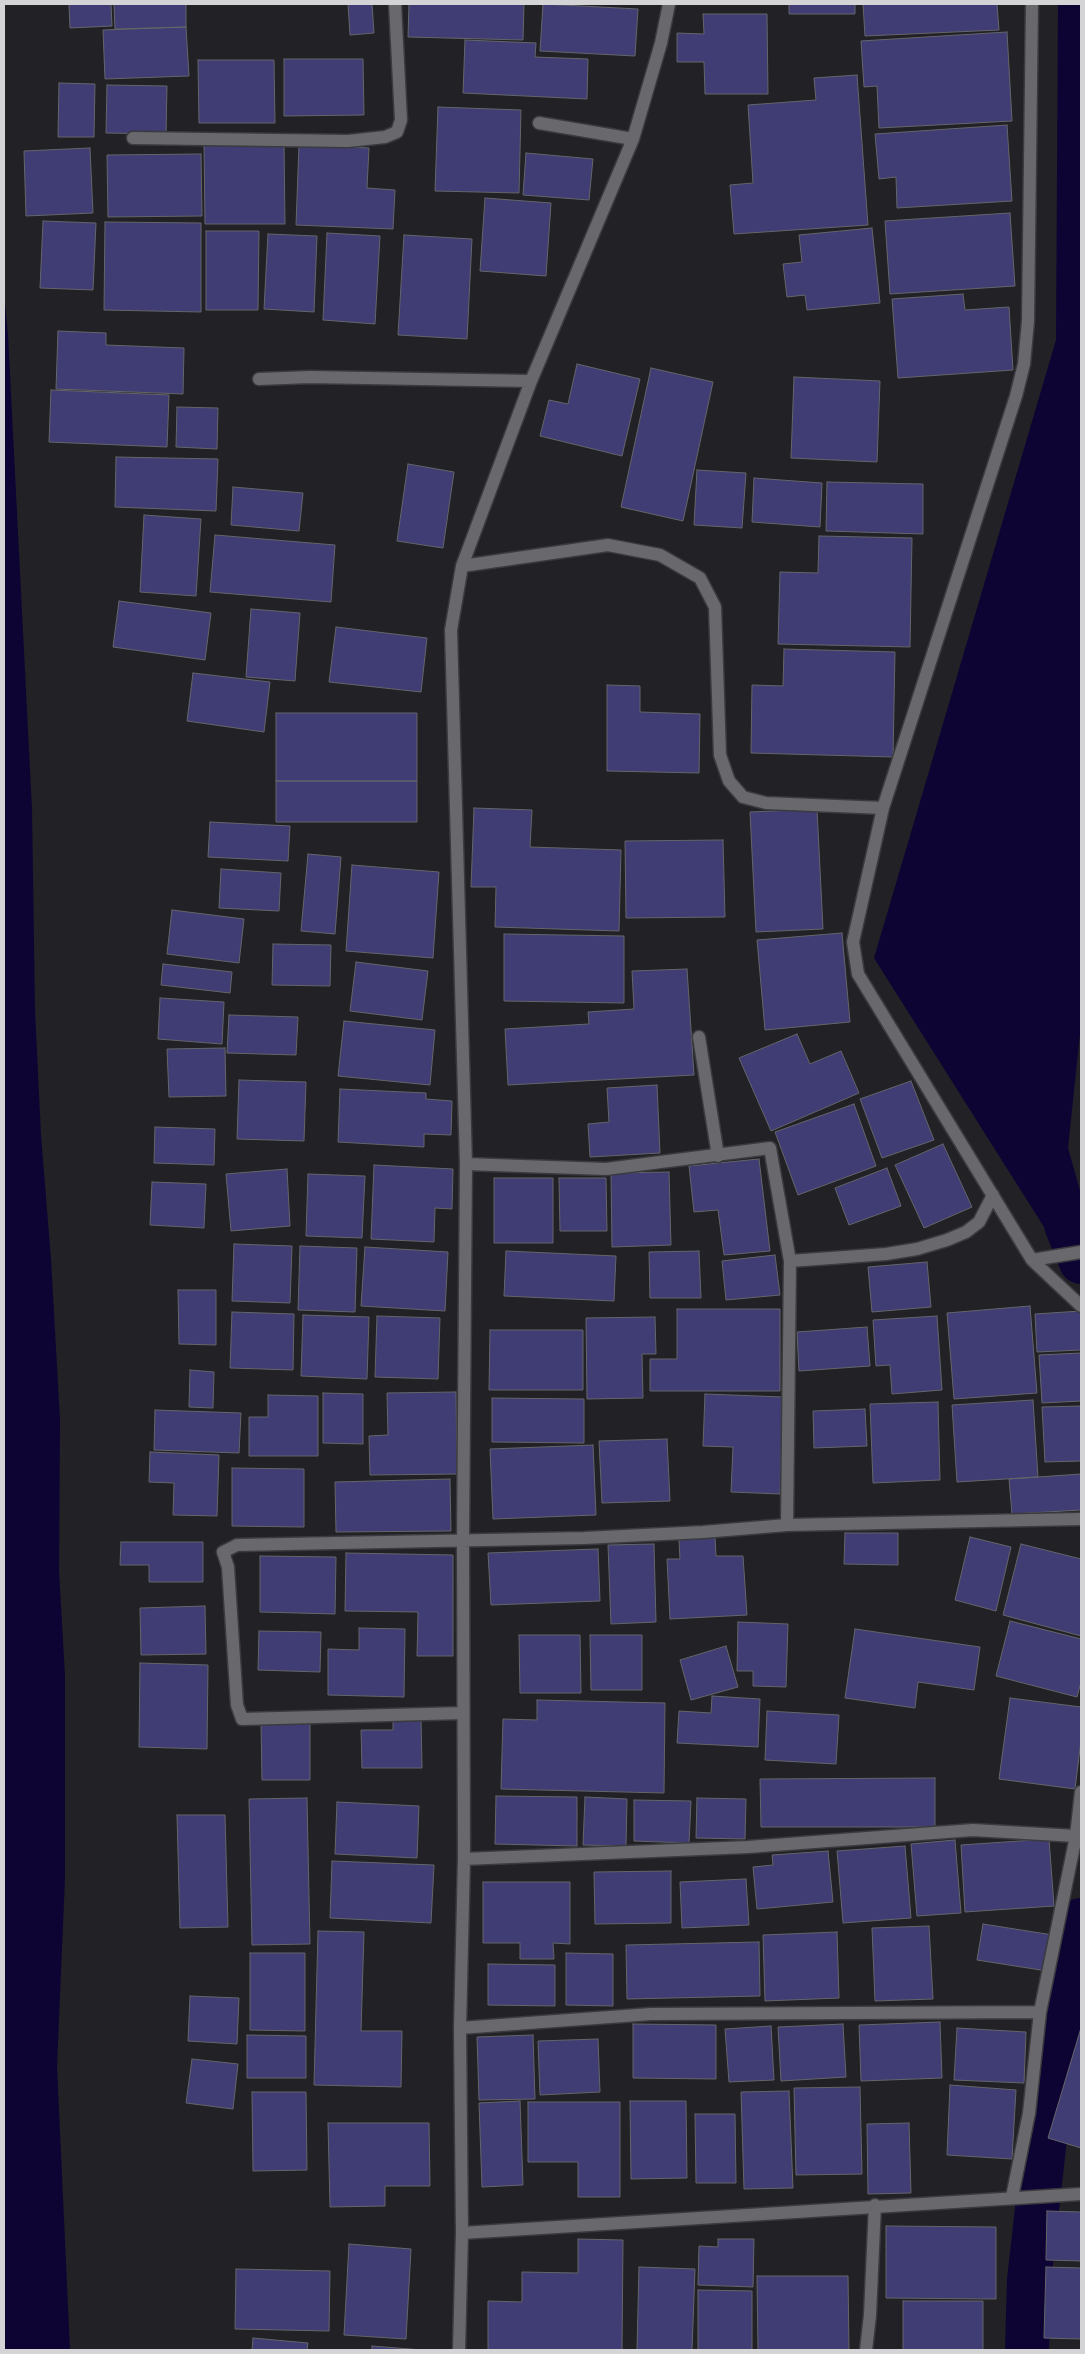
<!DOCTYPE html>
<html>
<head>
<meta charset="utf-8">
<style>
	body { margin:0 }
	#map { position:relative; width:1085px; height:2354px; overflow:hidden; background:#212126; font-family:Commissioner,sans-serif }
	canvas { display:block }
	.frame { position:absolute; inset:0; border:5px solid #d4d4d7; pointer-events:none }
</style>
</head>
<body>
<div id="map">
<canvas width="1085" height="2354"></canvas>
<div class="frame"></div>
</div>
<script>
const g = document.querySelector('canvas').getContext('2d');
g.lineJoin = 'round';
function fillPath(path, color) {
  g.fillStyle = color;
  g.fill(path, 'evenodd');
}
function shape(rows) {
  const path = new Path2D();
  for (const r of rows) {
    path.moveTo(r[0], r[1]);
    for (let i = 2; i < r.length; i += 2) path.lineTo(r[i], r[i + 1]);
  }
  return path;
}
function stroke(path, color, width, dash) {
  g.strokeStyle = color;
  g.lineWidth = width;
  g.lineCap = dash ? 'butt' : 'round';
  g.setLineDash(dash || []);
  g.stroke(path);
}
const water = shape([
	[1058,4,1081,4,1081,1024,1068,1148,1081,1194,1081,1224,1044,1227,874,958,1056,340],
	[4,293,8,335,32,809,35,1011,41,1135,51,1259,60,1420,59,1570,65,1676,65,1878,57,2066,70,2350,4,2350]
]);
const canal = shape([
	[1066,1225,1081,1262],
	[1027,2350,1029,2280,1047,2121,1081,1920]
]);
const building = shape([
	[69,4,111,4,112,26,70,28,69,4],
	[114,4,186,4,186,27,115,29,114,4],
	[348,4,372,4,374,33,350,35,348,4],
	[409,4,524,4,523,40,408,37,409,4],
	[543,4,638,9,635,56,540,51,543,4],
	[789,4,855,4,855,14,789,14,789,4],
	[863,4,997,4,999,30,865,36,863,4],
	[703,14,767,14,768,94,705,94,704,62,677,62,677,33,704,34,703,14],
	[186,27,189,76,105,79,103,30,186,27],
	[1007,32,1012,121,879,128,877,86,864,87,861,41,1007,32],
	[465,40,536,43,535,57,588,59,587,99,463,93,465,40],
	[284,59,363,59,364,115,284,116,284,59],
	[198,60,274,60,275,123,199,123,198,60],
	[857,75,868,225,734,234,730,185,753,183,748,105,816,100,814,78,857,75],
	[59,83,95,84,94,137,58,137,59,83],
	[107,85,167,86,166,134,106,133,107,85],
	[438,107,521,110,519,193,435,191,438,107],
	[1007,125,1012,201,897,208,896,177,879,179,875,134,1007,125],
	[204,143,284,143,285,224,205,224,204,143],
	[299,145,369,148,367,188,395,190,393,229,296,225,299,145],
	[90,148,93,213,26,216,24,151,90,148],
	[526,153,593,159,589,200,523,195,526,153],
	[201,154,202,216,108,217,107,155,201,154],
	[485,198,551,203,546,276,480,271,485,198],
	[1010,213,1015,286,890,294,885,221,1010,213],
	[43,221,96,223,93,290,40,288,43,221],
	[105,222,201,223,201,312,104,310,105,222],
	[872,228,880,303,807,310,805,295,787,297,783,264,802,262,799,235,872,228],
	[206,231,259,231,258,310,206,310,206,231],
	[327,233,380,236,375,324,323,320,327,233],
	[268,234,317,236,314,312,264,309,268,234],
	[404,235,472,239,467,339,398,335,404,235],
	[963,294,965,310,1009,307,1013,370,898,378,892,299,963,294],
	[58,331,106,333,106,345,184,348,183,394,56,389,58,331],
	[577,364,640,379,622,456,540,436,549,400,568,404,577,364],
	[651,368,713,382,683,521,621,507,651,368],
	[794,377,880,381,877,462,791,458,794,377],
	[51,390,169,395,167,447,49,442,51,390],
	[177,407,218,408,217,449,176,447,177,407],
	[116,457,218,459,216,511,115,507,116,457],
	[408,464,454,472,443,548,397,541,408,464],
	[697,470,746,473,742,528,694,525,697,470],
	[754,478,822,483,820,527,752,522,754,478],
	[827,482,923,484,923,534,826,531,827,482],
	[233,487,303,493,299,531,231,525,233,487],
	[144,515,201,519,196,596,140,592,144,515],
	[215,535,335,545,331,602,210,592,215,535],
	[819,536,912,538,910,647,778,644,780,572,818,573,819,536],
	[119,601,211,613,205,660,113,647,119,601],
	[251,609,300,613,295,681,246,677,251,609],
	[336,627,427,638,421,692,329,682,336,627],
	[784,649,895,652,893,757,751,753,752,685,783,686,784,649],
	[193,673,270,682,264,732,187,721,193,673],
	[607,685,640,686,640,712,700,714,699,773,607,771,607,685],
	[276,713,417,713,417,781,276,781,276,713],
	[276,781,417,781,417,822,276,822,276,781],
	[474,808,532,810,530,847,621,850,619,931,495,927,496,887,471,887,474,808],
	[817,809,823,929,756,932,750,812,817,809],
	[210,822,290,826,288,861,208,857,210,822],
	[723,840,725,917,626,918,625,841,723,840],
	[308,854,341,857,335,934,301,931,308,854],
	[352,865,439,872,433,958,346,951,352,865],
	[221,869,281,873,279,911,219,908,221,869],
	[172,910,244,919,239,963,167,954,172,910],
	[842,933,850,1022,765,1030,757,940,842,933],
	[504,934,624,936,624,1003,504,1001,504,934],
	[273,944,331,945,330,986,272,985,273,944],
	[356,962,428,971,422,1020,350,1011,356,962],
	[163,964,232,972,230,993,161,985,163,964],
	[687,969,694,1075,508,1085,505,1029,589,1024,588,1012,634,1009,632,971,687,969],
	[160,998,224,1002,222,1044,158,1039,160,998],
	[229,1015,298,1017,296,1055,227,1053,229,1015],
	[344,1021,435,1030,430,1085,338,1076,344,1021],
	[797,1034,810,1064,841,1051,859,1093,771,1131,739,1058,797,1034],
	[225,1048,226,1096,169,1097,167,1049,225,1048],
	[239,1080,306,1082,304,1141,237,1139,239,1080],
	[911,1081,934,1140,882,1158,860,1099,911,1081],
	[657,1085,660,1153,590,1157,588,1124,609,1122,607,1088,657,1085],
	[340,1089,426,1093,426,1099,452,1101,451,1135,424,1134,424,1147,338,1142,340,1089],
	[854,1104,876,1166,798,1195,775,1132,854,1104],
	[155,1127,215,1129,214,1165,154,1163,155,1127],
	[943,1144,972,1207,924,1228,895,1165,943,1144],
	[759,1159,770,1251,724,1255,718,1210,694,1212,689,1166,759,1159],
	[374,1165,453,1169,452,1209,435,1208,434,1242,371,1239,374,1165],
	[887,1168,901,1206,849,1225,835,1188,887,1168],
	[287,1169,290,1226,231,1231,226,1174,287,1169],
	[669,1172,671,1245,612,1247,611,1173,669,1172],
	[308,1174,365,1176,362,1238,306,1236,308,1174],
	[494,1178,553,1178,553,1243,494,1243,494,1178],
	[559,1178,606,1178,607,1231,560,1231,559,1178],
	[152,1182,206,1184,204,1228,150,1225,152,1182],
	[234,1244,292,1246,290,1303,232,1301,234,1244],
	[300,1246,357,1248,355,1312,298,1310,300,1246],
	[365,1247,448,1252,445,1311,361,1306,365,1247],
	[506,1251,616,1256,614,1301,504,1296,506,1251],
	[699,1251,701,1298,650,1298,649,1252,699,1251],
	[775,1255,780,1295,726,1300,722,1261,775,1255],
	[927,1262,931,1307,872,1312,868,1267,927,1262],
	[178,1290,216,1290,216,1345,179,1344,178,1290],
	[1030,1306,1037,1393,954,1399,947,1313,1030,1306],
	[677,1309,780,1309,780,1391,650,1391,650,1359,677,1359,677,1309],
	[1081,1311,1081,1350,1037,1352,1035,1314,1081,1311],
	[232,1312,294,1314,293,1370,230,1368,232,1312],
	[303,1315,369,1317,367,1379,301,1376,303,1315],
	[377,1316,440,1318,438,1379,375,1377,377,1316],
	[937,1316,942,1390,892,1394,890,1365,876,1366,873,1320,937,1316],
	[655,1317,656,1354,642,1354,643,1398,587,1399,586,1318,655,1317],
	[867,1327,870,1366,799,1371,797,1332,867,1327],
	[490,1330,583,1330,583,1390,489,1390,490,1330],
	[1081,1353,1081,1401,1042,1403,1039,1355,1081,1353],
	[190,1370,214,1372,213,1408,189,1407,190,1370],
	[456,1392,457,1474,370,1475,369,1436,388,1435,387,1393,456,1392],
	[323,1393,363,1394,363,1444,323,1443,323,1393],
	[705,1394,783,1397,780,1494,731,1492,733,1447,703,1446,705,1394],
	[268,1395,318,1396,318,1456,249,1456,249,1417,268,1417,268,1395],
	[492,1398,584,1399,584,1443,492,1442,492,1398],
	[1033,1400,1038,1477,957,1482,952,1405,1033,1400],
	[938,1402,940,1480,873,1483,870,1404,938,1402],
	[1081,1406,1081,1461,1045,1462,1042,1407,1081,1406],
	[865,1409,867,1446,814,1448,813,1411,865,1409],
	[155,1410,241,1413,239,1453,154,1450,155,1410],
	[667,1439,670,1501,602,1503,599,1441,667,1439],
	[593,1445,596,1515,493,1519,490,1449,593,1445],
	[150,1452,219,1455,217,1516,173,1515,174,1483,149,1482,150,1452],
	[232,1468,304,1469,304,1527,232,1526,232,1468],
	[1081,1474,1081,1510,1012,1514,1009,1479,1081,1474],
	[450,1479,451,1531,336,1532,335,1482,450,1479],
	[845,1533,898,1533,898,1565,844,1564,845,1533],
	[715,1537,716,1556,743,1556,747,1615,670,1619,667,1559,680,1559,679,1540,715,1537],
	[970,1537,1011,1547,996,1611,955,1600,970,1537],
	[121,1542,203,1542,203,1582,149,1582,149,1565,120,1565,121,1542],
	[654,1544,656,1622,611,1624,608,1545,654,1544],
	[1021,1544,1081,1559,1081,1636,1003,1615,1021,1544],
	[598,1549,600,1601,491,1605,488,1553,598,1549],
	[346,1553,453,1555,453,1656,417,1656,418,1612,345,1611,346,1553],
	[260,1556,336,1557,335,1614,260,1612,260,1556],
	[205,1606,206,1654,141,1655,140,1608,205,1606],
	[1010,1621,1081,1639,1081,1682,1077,1697,996,1676,1010,1621],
	[738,1622,788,1624,786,1687,753,1686,753,1671,737,1671,738,1622],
	[359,1628,405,1629,404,1697,328,1695,328,1649,359,1650,359,1628],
	[855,1629,980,1647,974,1690,918,1682,915,1708,845,1698,855,1629],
	[259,1631,321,1632,320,1672,258,1670,259,1631],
	[519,1635,580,1635,581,1693,520,1693,519,1635],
	[590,1635,642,1635,642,1690,591,1690,590,1635],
	[726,1646,738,1687,691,1700,680,1660,726,1646],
	[140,1663,208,1665,207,1749,139,1747,140,1663],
	[712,1696,760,1699,758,1747,677,1743,679,1711,711,1713,712,1696],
	[1010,1698,1081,1707,1081,1740,1075,1789,999,1779,1010,1698],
	[537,1700,665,1703,664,1793,501,1789,503,1719,537,1720,537,1700],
	[767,1711,839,1715,836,1764,765,1760,767,1711],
	[421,1717,422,1768,362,1768,361,1730,393,1730,393,1718,421,1717],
	[261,1723,310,1723,310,1780,262,1780,261,1723],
	[935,1778,935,1827,761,1827,760,1779,935,1778],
	[496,1796,577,1797,577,1846,495,1844,496,1796],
	[585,1797,627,1799,626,1846,583,1845,585,1797],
	[307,1798,310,1944,252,1945,249,1799,307,1798],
	[697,1798,746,1799,745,1839,696,1838,697,1798],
	[634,1800,691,1801,689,1843,634,1841,634,1800],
	[337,1802,419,1806,417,1858,335,1854,337,1802],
	[177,1815,225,1815,228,1927,180,1928,177,1815],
	[1049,1839,1054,1906,965,1912,961,1845,1049,1839],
	[955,1840,961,1913,917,1916,911,1844,955,1840],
	[905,1846,911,1918,843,1923,837,1851,905,1846],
	[828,1851,833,1902,757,1909,753,1867,773,1865,772,1855,828,1851],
	[332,1861,434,1865,431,1923,330,1918,332,1861],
	[671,1871,671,1923,595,1924,594,1872,671,1871],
	[746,1879,749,1925,682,1928,680,1882,746,1879],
	[483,1882,570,1882,570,1944,553,1943,554,1959,520,1959,520,1943,483,1943,483,1882],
	[983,1924,1053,1935,1047,1971,977,1960,983,1924],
	[929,1926,933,1999,875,2001,872,1928,929,1926],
	[318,1931,364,1932,361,2031,402,2031,401,2087,314,2085,318,1931],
	[837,1932,839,1998,765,2001,763,1935,837,1932],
	[759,1942,760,1996,627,1999,626,1945,759,1942],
	[250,1953,305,1953,305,2031,250,2030,250,1953],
	[566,1953,613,1954,613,2006,566,2005,566,1953],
	[488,1964,555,1965,555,2006,488,2005,488,1964],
	[190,1996,239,1998,237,2044,188,2041,190,1996],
	[940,2022,942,2078,861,2081,859,2025,940,2022],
	[633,2024,716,2025,716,2079,633,2078,633,2024],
	[843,2024,846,2077,781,2081,778,2027,843,2024],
	[771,2026,774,2080,729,2082,725,2029,771,2026],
	[957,2028,1026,2032,1024,2083,954,2080,957,2028],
	[1081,2028,1081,2148,1048,2138,1081,2028],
	[247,2035,306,2036,306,2078,247,2078,247,2035],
	[533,2035,535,2099,479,2100,477,2037,533,2035],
	[598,2039,600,2092,540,2095,538,2041,598,2039],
	[192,2059,238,2064,233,2109,186,2103,192,2059],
	[950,2085,1016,2090,1012,2159,947,2155,950,2085],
	[860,2087,862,2174,796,2175,794,2088,860,2087],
	[789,2091,793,2188,744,2189,741,2092,789,2091],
	[252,2092,306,2092,307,2170,253,2171,252,2092],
	[520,2101,523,2185,482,2187,479,2103,520,2101],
	[630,2101,686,2101,687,2178,631,2179,630,2101],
	[528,2102,620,2102,620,2197,578,2197,578,2162,528,2162,528,2102],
	[695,2114,735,2114,736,2183,696,2183,695,2114],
	[328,2123,429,2123,430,2186,385,2186,385,2206,330,2207,328,2123],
	[909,2123,911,2193,868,2194,867,2124,909,2123],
	[1047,2211,1081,2212,1081,2261,1046,2260,1047,2211],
	[886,2226,996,2227,996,2299,886,2298,886,2226],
	[578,2239,623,2240,622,2350,488,2350,488,2301,522,2302,522,2272,578,2273,578,2239],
	[718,2239,754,2239,753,2287,698,2285,699,2246,718,2247,718,2239],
	[349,2244,411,2249,406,2339,344,2335,349,2244],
	[639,2267,695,2269,692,2350,637,2350,639,2267],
	[1046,2267,1081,2268,1081,2339,1044,2338,1046,2267],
	[236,2269,330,2271,329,2331,235,2329,236,2269],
	[757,2276,848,2276,849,2350,758,2350,757,2276],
	[698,2290,752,2291,752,2350,698,2350,698,2290],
	[903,2301,983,2301,983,2350,903,2350,903,2301],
	[253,2338,308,2343,307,2350,252,2350,253,2338],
	[372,2346,423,2350,372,2350,372,2346]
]);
const minor = shape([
	[1032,4,1028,321,1024,364,1016,396,883,808,853,942,858,974,1032,1260,1081,1306],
	[539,123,633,139],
	[133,138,348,141,385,137,397,132,401,120,395,4],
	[259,379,310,377,531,381],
	[462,566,608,545,660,555,700,578,715,607,720,755,729,781,743,797,766,803,883,808],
	[699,1037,718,1156],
	[466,1164,606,1169,770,1148,790,1261,787,1525,1081,1519],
	[1032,1260,1081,1252],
	[790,1261,886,1254,917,1249,947,1240,966,1232,979,1222,993,1195],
	[463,1713,242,1719,237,1705,228,1567,223,1552,237,1545,584,1538,703,1532,787,1525],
	[464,1859,748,1847,973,1830,1076,1836],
	[460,2028,651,2014,1040,2012],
	[1012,2197,1029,2113,1040,2012,1076,1836,1081,1792],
	[462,2233,1081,2194],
	[459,2350,462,2233,460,2028,464,1859,463,1541,466,1164,451,630,462,566,531,381,633,139,661,43,669,4],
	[866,2350,870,2315,875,2205]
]);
fillPath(water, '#0e0434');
stroke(canal, '#0e0434', 44);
fillPath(building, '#3f3d73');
stroke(building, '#65656a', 1);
stroke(minor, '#3b3b3f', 15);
stroke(minor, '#68686d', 12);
</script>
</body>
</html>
